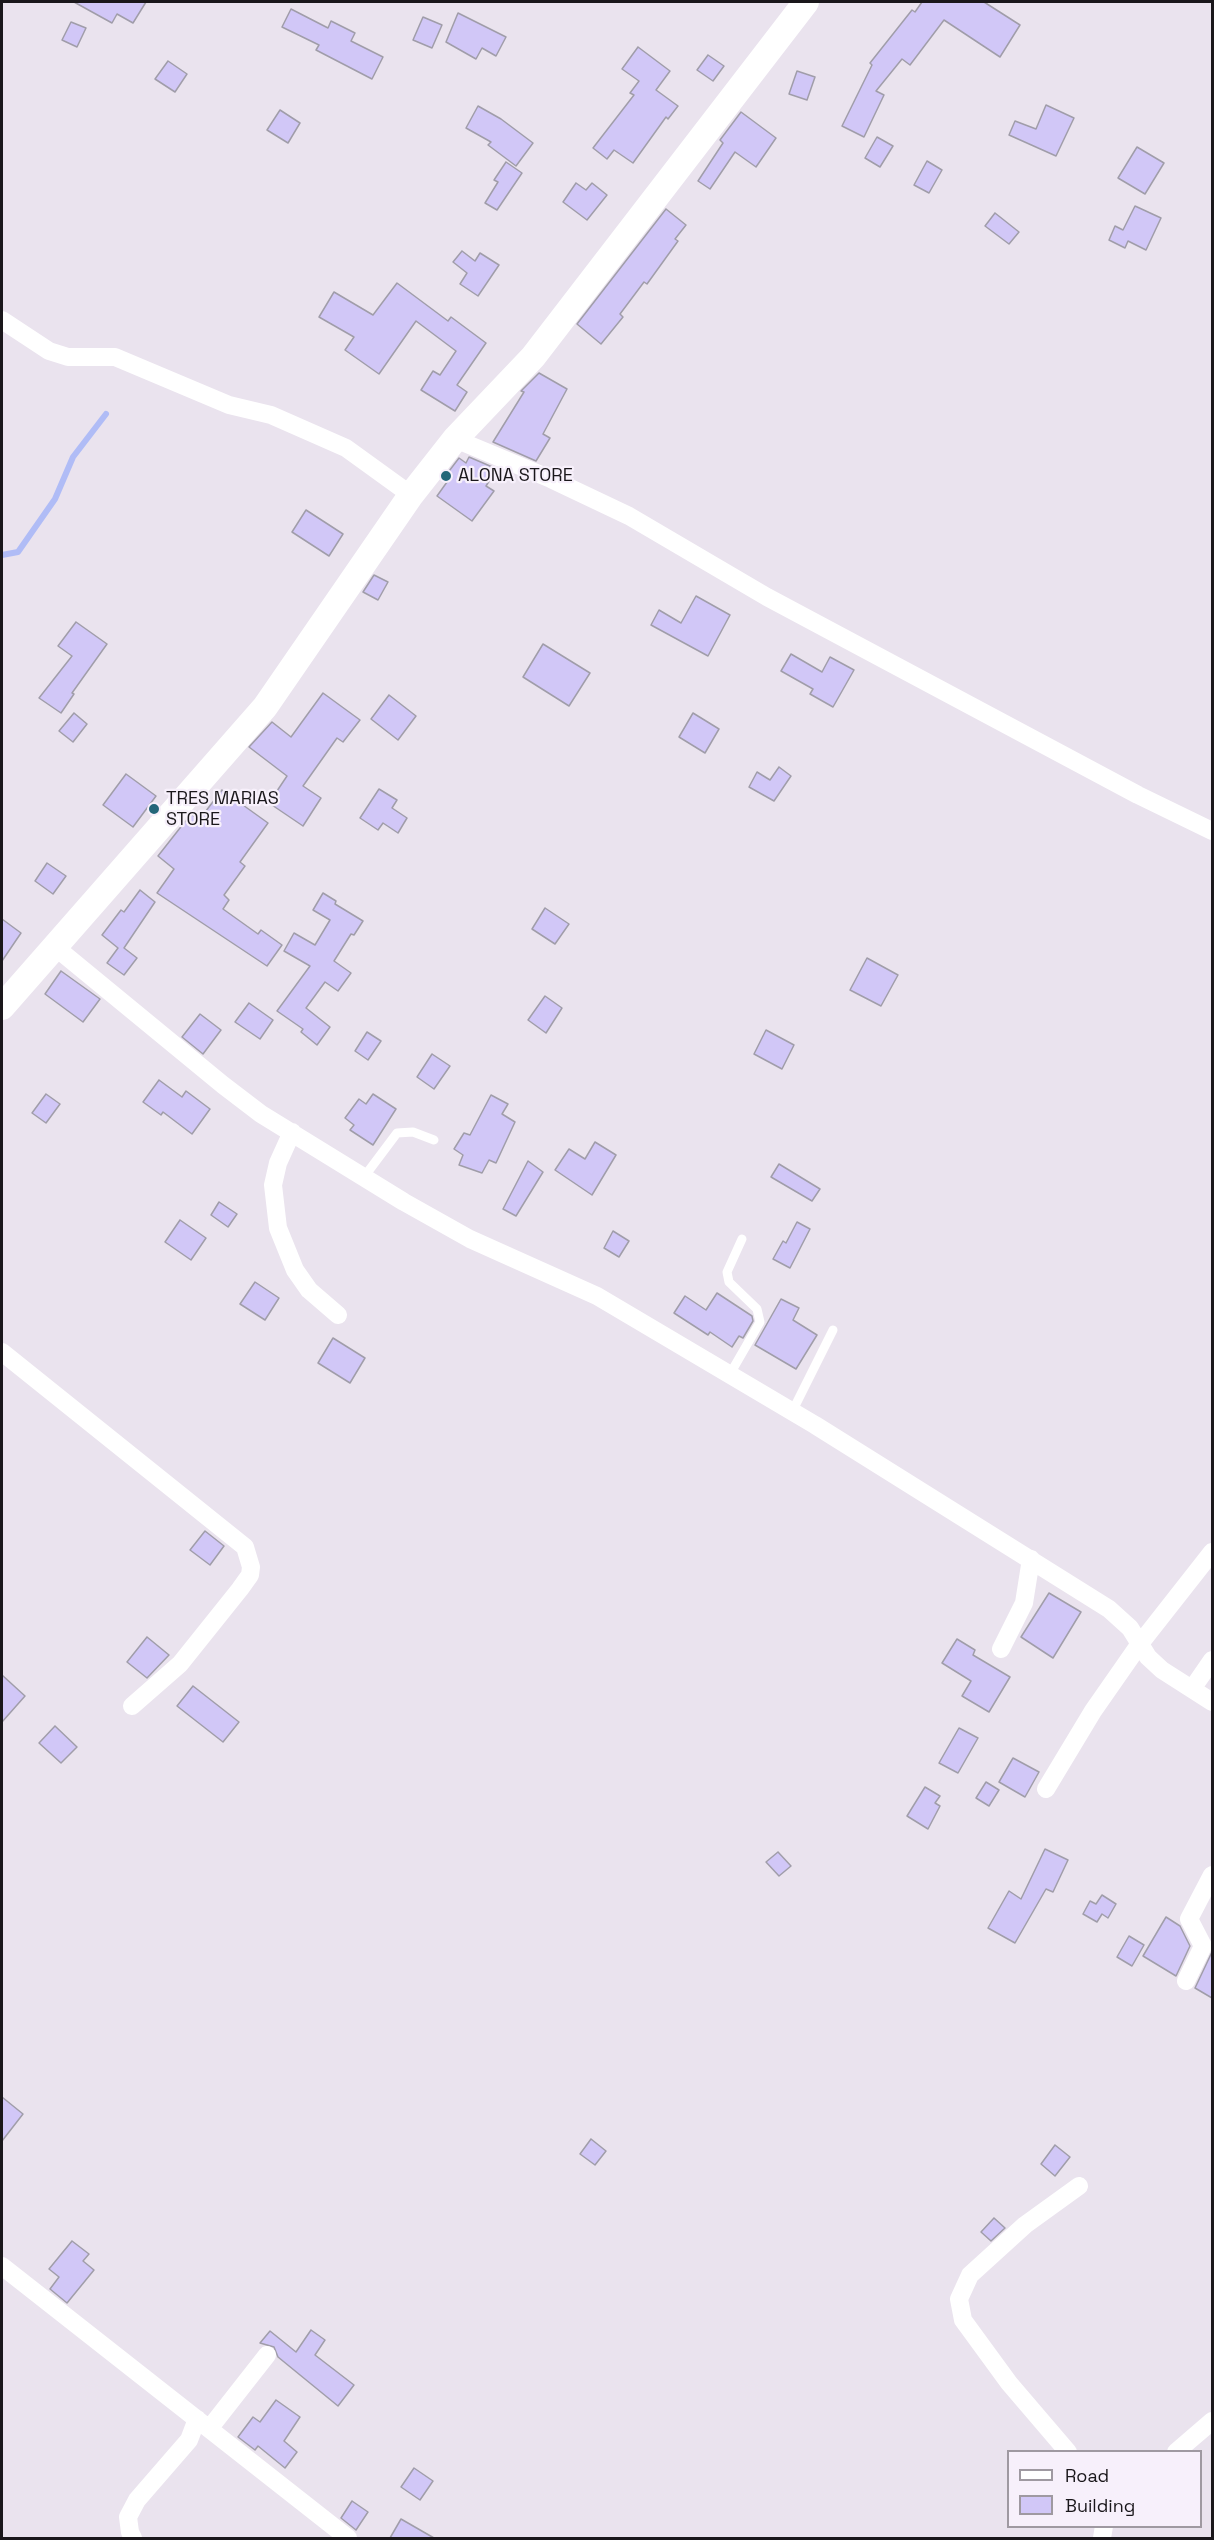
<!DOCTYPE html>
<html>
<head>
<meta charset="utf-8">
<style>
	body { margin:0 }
	#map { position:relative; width:1214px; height:2540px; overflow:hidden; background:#eae3ee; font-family:"Space Grotesk",sans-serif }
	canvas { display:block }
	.frame { position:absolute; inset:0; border:3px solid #1a171b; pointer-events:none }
	.legend { position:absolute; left:1007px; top:2450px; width:195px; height:78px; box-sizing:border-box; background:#f7f0fb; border:2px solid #9f99a1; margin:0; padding:8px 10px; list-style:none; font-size:18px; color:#1a171b }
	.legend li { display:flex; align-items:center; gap:12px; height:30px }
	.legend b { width:30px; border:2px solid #9f99a1 }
</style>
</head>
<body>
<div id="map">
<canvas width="1214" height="2540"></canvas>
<div class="frame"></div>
<ul class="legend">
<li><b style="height:8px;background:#fff"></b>Road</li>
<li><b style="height:16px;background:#d1c7f7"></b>Building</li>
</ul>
</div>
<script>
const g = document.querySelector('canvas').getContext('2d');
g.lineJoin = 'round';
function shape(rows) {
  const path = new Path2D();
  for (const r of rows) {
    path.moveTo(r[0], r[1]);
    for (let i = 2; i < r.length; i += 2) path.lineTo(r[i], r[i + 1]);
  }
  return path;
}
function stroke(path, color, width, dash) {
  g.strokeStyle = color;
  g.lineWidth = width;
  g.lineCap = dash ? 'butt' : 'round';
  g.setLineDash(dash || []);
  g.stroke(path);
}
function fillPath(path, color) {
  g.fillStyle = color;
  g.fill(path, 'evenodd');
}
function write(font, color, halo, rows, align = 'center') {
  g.font = font + ' "Space Grotesk",sans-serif';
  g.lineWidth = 4.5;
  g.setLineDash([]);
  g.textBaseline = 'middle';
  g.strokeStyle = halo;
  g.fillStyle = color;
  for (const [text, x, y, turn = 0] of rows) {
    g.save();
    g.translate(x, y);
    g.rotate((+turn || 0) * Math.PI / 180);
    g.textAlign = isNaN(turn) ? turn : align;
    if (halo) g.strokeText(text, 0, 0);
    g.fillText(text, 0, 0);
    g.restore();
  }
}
const stream = shape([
	[2,555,18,552,55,499,73,457,106,414]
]);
const building = shape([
	[74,2,146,2,133,23,117,14,112,23,74,2],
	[922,2,984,2,1020,25,1000,57,944,20,910,65,902,59,876,91,884,95,864,137,842,126,872,65,870,63,912,10,915,12,922,2],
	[291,9,328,28,331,21,355,33,351,41,383,57,372,79,316,50,319,45,282,27,291,9],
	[458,13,506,37,496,56,482,48,476,59,446,42,458,13],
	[423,17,442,25,432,48,413,40,423,17],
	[71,22,86,28,77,47,62,40,71,22],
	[638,47,670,71,656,90,678,106,668,119,666,117,633,163,614,150,607,159,593,148,634,95,630,93,639,81,622,69,638,47],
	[708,55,724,66,713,81,697,70,708,55],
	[168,61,187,74,175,92,155,79,168,61],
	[797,71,815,77,807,100,789,94,797,71],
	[1046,105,1074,118,1056,156,1009,135,1015,121,1036,129,1046,105],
	[478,106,501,119,533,143,516,166,488,145,491,142,466,128,478,106],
	[280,110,300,123,288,143,267,130,280,110],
	[741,112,776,138,756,167,735,152,710,189,698,181,723,143,720,140,741,112],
	[877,137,893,146,880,167,865,158,877,137],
	[1137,147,1164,163,1145,194,1118,178,1137,147],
	[927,161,942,170,929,193,914,185,927,161],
	[506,162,522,173,497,210,485,203,498,182,494,180,506,162],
	[576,183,586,190,592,183,607,195,587,220,563,202,576,183],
	[1135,206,1161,218,1146,250,1128,241,1125,248,1109,240,1115,226,1123,230,1135,206],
	[666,209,686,225,675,239,678,241,647,284,644,282,620,314,623,317,601,344,577,324,666,209],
	[995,213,1019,232,1009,244,985,226,995,213],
	[462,251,475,261,480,253,499,265,478,296,460,284,467,273,453,262,462,251],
	[397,283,448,321,451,317,486,343,457,385,467,392,455,411,421,390,433,371,440,375,456,351,416,321,379,374,345,350,354,337,319,317,334,292,373,315,397,283],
	[539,373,567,389,543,434,550,438,536,461,493,442,524,392,521,391,539,373],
	[469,457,497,469,486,486,494,491,472,521,437,496,447,482,443,479,459,458,466,463,469,457],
	[306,510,343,534,329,556,292,532,306,510],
	[374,575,388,582,378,600,363,592,374,575],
	[696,596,730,615,708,656,651,625,659,610,681,623,696,596],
	[76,622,107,644,72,693,74,694,61,713,39,698,72,656,58,646,76,622],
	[543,644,590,673,569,706,523,677,543,644],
	[791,654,822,672,830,657,854,670,833,707,810,694,813,689,781,671,791,654],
	[323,693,360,720,343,742,337,738,303,786,321,798,303,826,269,803,287,776,249,747,272,722,291,737,323,693],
	[389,695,416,716,398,740,371,719,389,695],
	[74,713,87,724,73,742,59,731,74,713],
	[693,713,719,729,705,753,679,737,693,713],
	[779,767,791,776,774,801,749,787,757,772,770,780,779,767],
	[126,774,156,796,133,827,103,805,126,774],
	[379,789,397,800,392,808,407,818,398,833,383,823,378,830,360,818,379,789],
	[222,790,268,823,240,862,245,866,224,895,229,900,223,909,258,934,261,930,282,945,267,966,157,893,174,869,158,856,191,814,199,820,222,790],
	[47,863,66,876,53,894,35,881,47,863],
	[140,890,155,902,124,948,137,958,124,975,107,963,118,948,102,935,121,910,124,912,140,890],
	[323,893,336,901,335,904,363,921,354,935,351,934,334,961,351,973,338,991,325,982,306,1008,330,1027,317,1045,301,1032,303,1029,277,1011,310,966,284,951,294,933,315,945,330,920,313,910,323,893],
	[545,908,569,924,555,944,532,929,545,908],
	[2,919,21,933,2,961,2,919],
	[867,958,898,975,881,1006,850,990,867,958],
	[61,971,100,999,83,1022,45,994,61,971],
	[545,996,562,1008,546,1033,528,1020,545,996],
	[249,1003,273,1020,260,1039,235,1022,249,1003],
	[200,1014,221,1030,203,1054,182,1037,200,1014],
	[766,1030,794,1045,782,1069,754,1054,766,1030],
	[367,1032,381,1041,368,1060,355,1051,367,1032],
	[432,1054,450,1066,434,1089,417,1077,432,1054],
	[159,1080,182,1097,186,1091,210,1109,192,1134,163,1112,161,1115,143,1102,159,1080],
	[46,1094,60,1104,46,1123,32,1113,46,1094],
	[373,1094,396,1109,373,1145,350,1130,354,1125,345,1118,359,1099,366,1104,373,1094],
	[491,1095,508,1104,502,1114,515,1122,496,1163,489,1160,482,1173,459,1165,463,1155,454,1149,464,1133,470,1135,491,1095],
	[595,1142,616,1155,592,1195,555,1170,569,1149,585,1159,595,1142],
	[528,1161,543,1172,516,1216,503,1209,528,1161],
	[779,1164,820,1189,812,1201,771,1177,779,1164],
	[219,1202,237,1214,228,1227,211,1215,219,1202],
	[180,1220,206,1238,191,1260,165,1242,180,1220],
	[797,1222,810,1229,790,1268,773,1259,783,1241,786,1243,797,1222],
	[613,1231,629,1241,619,1257,604,1248,613,1231],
	[255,1282,279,1298,265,1320,240,1304,255,1282],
	[717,1293,752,1316,753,1321,743,1338,739,1336,732,1347,710,1332,708,1335,674,1313,685,1296,706,1310,717,1293],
	[781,1299,799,1308,793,1320,817,1335,796,1369,755,1345,781,1299],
	[333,1338,365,1358,350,1383,318,1363,333,1338],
	[205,1531,224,1546,210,1565,190,1550,205,1531],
	[1049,1593,1081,1612,1053,1658,1021,1637,1049,1593],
	[147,1637,169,1655,147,1678,127,1662,147,1637],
	[957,1639,975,1650,973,1655,1010,1677,989,1712,962,1696,971,1681,942,1663,957,1639],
	[2,1675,25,1696,2,1722,2,1675],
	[193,1686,239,1722,223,1742,177,1706,193,1686],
	[55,1726,77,1747,61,1763,39,1743,55,1726],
	[959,1728,978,1738,958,1773,939,1763,959,1728],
	[1013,1758,1039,1772,1025,1797,999,1782,1013,1758],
	[986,1782,999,1790,989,1806,976,1798,986,1782],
	[925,1787,940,1796,935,1803,940,1806,928,1829,907,1816,925,1787],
	[1045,1849,1068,1860,1053,1892,1046,1889,1015,1943,988,1928,1009,1891,1021,1899,1045,1849],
	[778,1852,791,1866,779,1876,766,1862,778,1852],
	[1102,1895,1116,1904,1108,1918,1102,1914,1097,1922,1083,1914,1090,1901,1096,1904,1102,1895],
	[1166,1917,1180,1926,1190,1946,1176,1976,1143,1956,1166,1917],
	[1129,1936,1144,1945,1132,1966,1117,1957,1129,1936],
	[1212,1952,1212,1998,1195,1988,1212,1952],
	[2,2097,23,2114,2,2141,2,2097],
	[591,2139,606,2151,595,2165,580,2154,591,2139],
	[1055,2145,1070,2157,1055,2176,1041,2164,1055,2145],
	[994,2218,1005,2228,991,2241,981,2232,994,2218],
	[72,2241,89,2254,83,2261,94,2270,67,2303,50,2289,59,2277,49,2269,72,2241],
	[311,2330,325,2340,315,2355,354,2385,338,2406,278,2357,274,2347,260,2343,270,2331,296,2352,311,2330],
	[276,2400,300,2417,284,2441,297,2452,285,2468,258,2446,255,2450,238,2437,253,2417,260,2422,276,2400],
	[414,2468,433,2481,420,2500,401,2487,414,2468],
	[352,2501,368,2512,356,2530,341,2518,352,2501],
	[401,2519,434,2538,390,2538,401,2519]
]);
const lane = shape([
	[364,1177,397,1133,413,1132,434,1140],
	[730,1374,760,1322,757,1309,729,1282,727,1272,742,1239],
	[792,1412,833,1330]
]);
const street = shape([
	[2,320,49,351,68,357,115,357,229,405,271,415,346,448,411,495],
	[455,439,551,479,629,516,767,597,1138,795,1212,831],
	[54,946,223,1085,261,1114,404,1202,470,1239,597,1296,815,1425,1109,1609,1130,1628,1148,1657,1162,1670,1212,1702],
	[292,1132,278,1163,273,1185,278,1228,295,1270,309,1290,338,1315],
	[2,1352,245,1547,251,1567,250,1575,240,1589,180,1664,132,1706],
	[1001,1649,1024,1603,1031,1559],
	[1192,1689,1212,1660],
	[1046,1789,1093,1711,1139,1645,1212,1552],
	[1186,1981,1203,1946,1189,1919,1212,1875],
	[2,2266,348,2538],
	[209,2429,267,2355],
	[1068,2452,1009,2383,963,2320,959,2299,970,2275,1025,2225,1079,2186],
	[1176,2452,1212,2421],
	[133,2538,130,2532,128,2517,137,2500,189,2440,197,2419],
	[1102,2538,1104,2526]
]);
const secondary = shape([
	[2,1007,265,707,411,495,455,439,533,357,806,2]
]);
const markers = [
	[446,476,6,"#236679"],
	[154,809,6,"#236679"]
];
const poiNames = [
	["ALONA STORE",458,476],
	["TRES MARIAS",166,799],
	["STORE",166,820]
];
stroke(stream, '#b0bcf6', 6);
fillPath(building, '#d1c7f7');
stroke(building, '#a09da9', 1.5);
stroke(lane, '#fff', 9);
stroke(street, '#fff', 18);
stroke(secondary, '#fff', 26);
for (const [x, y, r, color] of markers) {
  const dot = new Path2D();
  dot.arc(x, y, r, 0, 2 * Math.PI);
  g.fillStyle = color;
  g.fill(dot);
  stroke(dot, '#f7f0fb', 2);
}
write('18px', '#1a171b', '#f7f0fb', poiNames, 'left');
</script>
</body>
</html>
